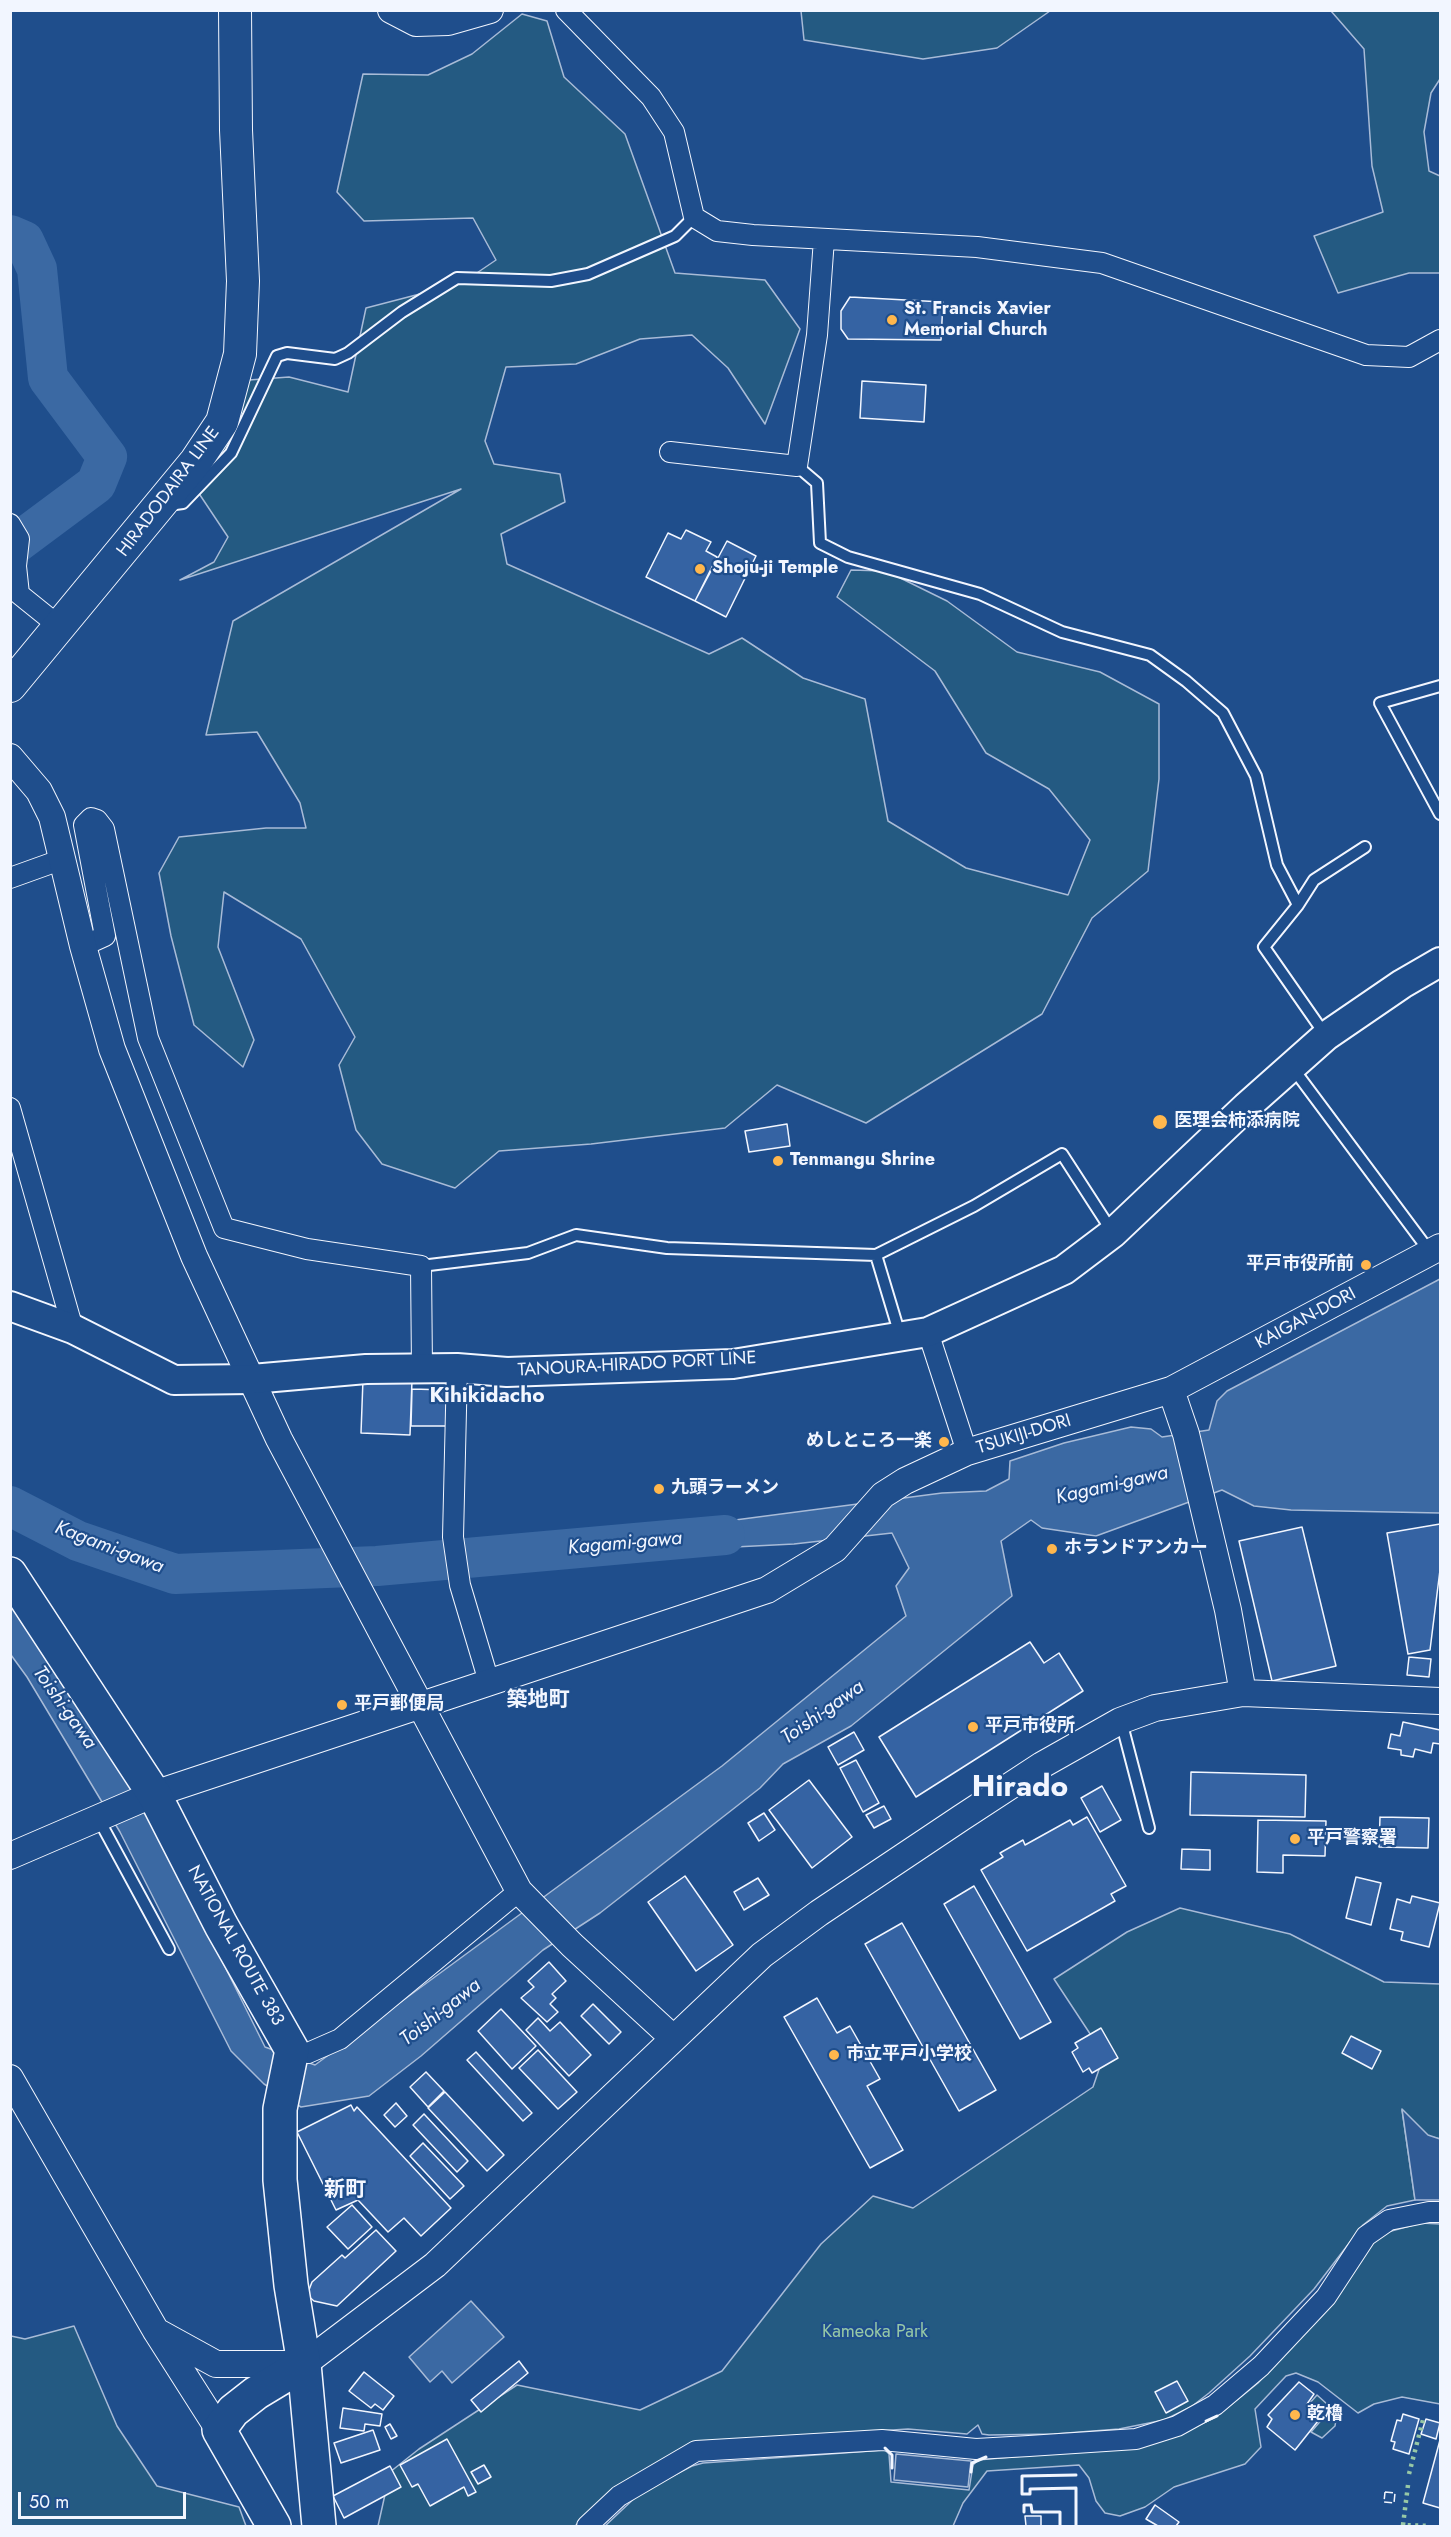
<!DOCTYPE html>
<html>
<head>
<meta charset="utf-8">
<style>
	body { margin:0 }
	#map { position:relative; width:1451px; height:2537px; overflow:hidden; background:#1f4e8c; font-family:Jost,sans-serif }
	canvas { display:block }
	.frame { position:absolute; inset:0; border:12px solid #f2f6ff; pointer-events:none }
	.scale { position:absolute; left:18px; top:2492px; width:168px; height:27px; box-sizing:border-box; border:3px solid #f2f6ff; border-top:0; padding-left:8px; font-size:18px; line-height:21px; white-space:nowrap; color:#f2f6ff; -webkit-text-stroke:4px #1f4e8c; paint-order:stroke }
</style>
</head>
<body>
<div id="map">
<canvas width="1451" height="2537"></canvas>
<div class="frame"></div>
<div class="scale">50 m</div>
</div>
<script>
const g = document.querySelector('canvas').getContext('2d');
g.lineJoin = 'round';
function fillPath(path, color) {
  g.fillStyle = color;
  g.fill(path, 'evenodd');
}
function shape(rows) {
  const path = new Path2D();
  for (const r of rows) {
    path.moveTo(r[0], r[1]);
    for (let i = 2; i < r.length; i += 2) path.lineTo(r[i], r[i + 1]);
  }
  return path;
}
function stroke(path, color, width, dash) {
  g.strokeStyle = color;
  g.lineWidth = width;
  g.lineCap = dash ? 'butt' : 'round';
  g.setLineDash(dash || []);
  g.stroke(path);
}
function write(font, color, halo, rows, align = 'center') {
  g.font = font + ' Jost,"Noto Sans JP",sans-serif';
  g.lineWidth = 4.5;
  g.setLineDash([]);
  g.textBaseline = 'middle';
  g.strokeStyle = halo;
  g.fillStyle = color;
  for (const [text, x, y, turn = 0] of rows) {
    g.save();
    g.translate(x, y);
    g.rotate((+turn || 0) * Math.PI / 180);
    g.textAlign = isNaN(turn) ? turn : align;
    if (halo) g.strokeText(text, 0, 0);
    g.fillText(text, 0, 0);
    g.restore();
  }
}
const green = shape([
	[801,11,801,10,1050,11,997,48,923,59,804,40,801,11],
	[1331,11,1440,11,1440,79,1431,93,1424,132,1429,171,1440,176,1440,273,1409,273,1338,293,1314,236,1383,212,1372,166,1364,49,1331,11],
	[522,14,547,21,564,77,625,134,675,273,765,280,800,329,765,424,728,368,692,335,640,339,576,364,506,367,485,441,494,464,560,474,565,502,501,534,507,564,709,654,742,638,803,678,865,699,888,821,966,868,1068,895,1090,840,1049,789,986,753,935,671,837,597,851,570,886,571,947,601,1017,652,1100,672,1159,704,1159,779,1148,871,1092,918,1042,1014,866,1123,777,1085,725,1128,591,1144,499,1151,455,1188,382,1164,356,1130,339,1065,355,1037,301,939,224,892,218,947,254,1040,243,1067,194,1025,171,936,159,873,179,837,266,828,306,828,300,803,257,732,206,735,233,621,461,489,180,580,214,562,228,537,196,489,249,380,289,377,348,392,366,308,462,283,496,260,473,218,364,221,337,192,363,74,428,75,472,54,522,14],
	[1180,1908,1290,1934,1384,1982,1440,1984,1440,2139,1428,2136,1402,2110,1415,2200,1387,2206,1363,2225,1314,2289,1250,2356,1209,2393,1191,2407,1164,2420,1119,2429,1054,2434,989,2435,982,2434,978,2425,967,2434,908,2429,695,2443,612,2491,575,2526,378,2526,390,2472,419,2449,517,2385,640,2410,722,2371,821,2244,873,2196,913,2208,1093,2087,1104,2055,1054,1979,1127,1932,1180,1908],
	[1421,2223,1440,2224,1440,2404,1402,2397,1374,2404,1358,2413,1318,2382,1296,2373,1286,2376,1255,2409,1261,2447,1245,2464,1174,2487,1145,2507,1120,2516,1105,2513,1096,2501,1089,2478,1079,2465,987,2471,963,2503,953,2526,605,2526,640,2493,692,2466,703,2463,885,2450,889,2454,891,2482,969,2490,973,2465,978,2460,1147,2445,1180,2434,1216,2417,1258,2383,1342,2290,1373,2242,1384,2233,1421,2223],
	[74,2326,117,2426,157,2486,239,2507,246,2526,11,2526,11,2336,25,2339,74,2326],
	[1317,2395,1337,2413,1335,2426,1322,2438,1311,2432,1324,2417,1309,2404,1317,2395]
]);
const parking = shape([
	[1402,2109,1428,2135,1440,2139,1440,2200,1415,2200,1402,2109],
	[896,2454,971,2461,968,2487,894,2480,896,2454]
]);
const water = shape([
	[1440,1279,1440,1513,1291,1510,1254,1506,1222,1490,1096,1536,1042,1528,1031,1520,1001,1541,1012,1596,851,1726,783,1764,760,1788,600,1913,543,1950,421,2056,369,2096,301,2107,264,2084,231,2051,120,1832,27,1677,11,1655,10,1595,127,1770,265,2047,315,2065,722,1766,906,1616,896,1586,909,1568,892,1533,794,1544,675,1550,666,1529,942,1493,986,1491,1009,1479,1010,1461,1064,1443,1131,1427,1151,1429,1162,1437,1209,1430,1217,1401,1227,1391,1440,1279],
	[471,2301,504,2337,452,2383,442,2371,430,2382,409,2357,471,2301]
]);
const river = shape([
	[10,235,24,241,37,269,48,378,107,457,96,484,10,548],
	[10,1506,78,1541,175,1574,377,1566,725,1535]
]);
const building = shape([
	[850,297,943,302,941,340,848,339,841,329,841,311,850,297],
	[862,381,926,385,924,422,860,418,862,381],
	[686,530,711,542,706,551,717,557,695,601,646,577,668,533,681,539,686,530],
	[727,541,756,556,726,617,695,601,727,541],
	[787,1124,790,1146,749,1152,745,1131,787,1124],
	[363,1379,412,1380,410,1435,361,1433,363,1379],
	[412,1389,447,1390,447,1426,411,1426,412,1389],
	[1440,1524,1440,1570,1430,1650,1408,1654,1387,1533,1440,1524],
	[1302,1527,1336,1666,1272,1681,1239,1541,1302,1527],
	[1030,1642,1044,1663,1059,1653,1083,1691,916,1797,879,1737,1030,1642],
	[1409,1657,1431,1659,1429,1677,1407,1675,1409,1657],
	[1403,1722,1440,1730,1440,1744,1433,1743,1431,1753,1415,1749,1413,1757,1401,1755,1401,1750,1388,1748,1391,1734,1400,1736,1403,1722],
	[854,1732,864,1750,838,1765,828,1747,854,1732],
	[856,1760,879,1803,863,1812,840,1768,856,1760],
	[1191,1772,1306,1775,1305,1817,1190,1815,1191,1772],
	[809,1780,852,1837,812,1868,769,1810,809,1780],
	[1102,1786,1121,1820,1100,1832,1081,1798,1102,1786],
	[884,1806,891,1819,874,1828,866,1815,884,1806],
	[764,1813,775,1830,759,1841,748,1823,764,1813],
	[1087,1817,1126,1886,1111,1894,1115,1901,1027,1951,981,1870,1003,1857,1000,1853,1023,1840,1025,1845,1070,1820,1073,1825,1087,1817],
	[1380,1817,1429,1818,1428,1848,1379,1847,1380,1817],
	[1258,1820,1326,1821,1325,1856,1283,1855,1283,1873,1257,1872,1258,1820],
	[1182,1849,1210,1850,1210,1870,1181,1869,1182,1849],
	[685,1876,733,1945,696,1971,648,1902,685,1876],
	[1356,1877,1381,1883,1371,1925,1346,1918,1356,1877],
	[758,1878,769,1895,744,1910,734,1892,758,1878],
	[974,1886,1051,2022,1020,2039,944,1904,974,1886],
	[1412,1896,1440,1903,1429,1947,1401,1940,1403,1932,1390,1929,1397,1899,1410,1903,1412,1896],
	[902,1923,996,2090,959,2111,865,1944,902,1923],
	[549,1962,566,1981,552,1994,556,1998,550,2004,558,2012,547,2022,521,1998,534,1987,528,1981,549,1962],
	[817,1998,837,2033,850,2026,880,2079,867,2086,903,2150,870,2168,784,2017,817,1998],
	[593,2004,621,2032,609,2044,581,2016,593,2004],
	[501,2009,536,2046,512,2069,478,2031,501,2009],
	[538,2018,550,2031,560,2022,591,2055,569,2076,526,2030,538,2018],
	[1101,2028,1118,2058,1092,2073,1089,2068,1083,2072,1072,2052,1078,2048,1075,2043,1101,2028],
	[1351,2036,1381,2051,1372,2069,1342,2053,1351,2036],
	[538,2050,577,2092,558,2109,519,2068,538,2050],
	[476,2052,532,2113,523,2121,467,2060,476,2052],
	[426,2072,444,2091,428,2107,410,2087,426,2072],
	[445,2092,504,2155,487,2171,428,2108,445,2092],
	[396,2103,407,2116,395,2127,384,2115,396,2103],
	[351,2105,354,2111,357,2107,451,2208,421,2236,404,2218,388,2232,358,2200,336,2210,297,2132,351,2105],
	[424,2114,468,2161,457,2172,413,2125,424,2114],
	[423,2143,464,2186,450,2199,410,2156,423,2143],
	[352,2205,372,2227,348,2249,327,2227,352,2205],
	[376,2230,396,2251,337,2306,314,2301,307,2295,312,2282,342,2255,345,2258,376,2230],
	[519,2361,528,2373,481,2412,471,2400,519,2361],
	[364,2372,394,2396,383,2410,375,2404,371,2408,349,2391,364,2372],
	[1177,2381,1188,2401,1166,2413,1155,2392,1177,2381],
	[1299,2382,1314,2394,1307,2404,1322,2416,1295,2450,1267,2427,1272,2419,1268,2415,1299,2382],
	[343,2408,382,2414,380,2426,365,2424,364,2431,340,2428,343,2408],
	[1403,2414,1419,2419,1409,2454,1393,2449,1395,2442,1391,2441,1397,2420,1401,2421,1403,2414],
	[1426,2419,1440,2423,1436,2439,1421,2434,1426,2419],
	[390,2424,397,2436,391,2439,385,2427,390,2424],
	[373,2430,380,2450,341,2463,334,2443,373,2430],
	[447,2439,476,2492,468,2496,464,2487,430,2506,418,2484,412,2487,400,2465,447,2439],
	[1440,2440,1440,2508,1423,2503,1440,2440],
	[484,2465,491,2477,478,2484,471,2472,484,2465],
	[390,2466,401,2487,344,2518,333,2496,390,2466],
	[1155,2505,1179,2522,1176,2526,1158,2526,1146,2519,1155,2505],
	[1025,2516,1041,2516,1041,2526,1026,2526,1025,2516]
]);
const service = shape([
	[797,466,817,483,820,543,848,557,980,594,1062,632,1150,655,1186,681,1223,713,1256,776,1277,865,1298,905,1264,947,1326,1036],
	[168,505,183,503,231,453,277,356,287,353,335,359,348,353,402,312,457,278,551,281,588,274,675,236,694,217],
	[1440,686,1380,703,1440,814],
	[1298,905,1314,880,1365,847],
	[1292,1067,1430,1252],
	[876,1255,900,1335],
	[421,1266,528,1253,576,1235,667,1248,876,1255,974,1206,1062,1154,1113,1233],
	[1121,1721,1149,1828],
	[98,1818,169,1949]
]);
const minor = shape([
	[566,10,651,97,674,132,694,217,717,231,753,235,977,247,1102,263,1366,355,1409,357,1440,340],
	[670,452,797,466,817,335,824,239],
	[10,524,19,539,16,566,19,594,60,627],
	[10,878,63,859],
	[83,946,105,936,84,825,91,818,97,820,104,829,148,1038,224,1228,307,1249,421,1266,422,1369],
	[10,1108,73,1329],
	[928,1332,967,1452],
	[457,1368,453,1537,460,1585,489,1682],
	[292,2050,308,2053,340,2039,519,1891],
	[587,2526,619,2496,696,2451,882,2440,976,2449,1029,2446,1136,2439,1177,2426,1215,2405,1261,2366,1326,2297,1366,2236,1389,2220,1429,2212,1440,2212]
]);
const tertiary = shape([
	[391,10,416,23,448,22,490,10],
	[10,757,39,791,52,817,83,946,112,1049,194,1256,279,1439,519,1891,572,1945,673,2038],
	[1171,1390,1186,1434,1228,1610,1243,1693],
	[10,1856,154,1794,767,1590,835,1549,883,1495,905,1481,967,1452,1171,1390,1440,1247],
	[10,2078,156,2331,219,2430],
	[156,2331,216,2364,304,2364,435,2265,762,1955,819,1913,961,1818,1042,1765,1120,1721,1155,1708,1243,1693,1440,1701]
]);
const secondary = shape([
	[10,1306,73,1329,174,1380,252,1379,366,1369,457,1368,507,1372,733,1364,928,1332,1064,1270,1113,1233,1246,1107,1326,1036,1402,984,1440,962]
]);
const primary = shape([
	[10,686,196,461,222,422,240,354,243,281,236,130,235,10]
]);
const trunk = shape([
	[10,1574,154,1794,221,1925,292,2050,280,2109,280,2180,291,2285,304,2364,319,2526],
	[274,2526,219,2430,233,2411,256,2393,304,2364]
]);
const hedge = shape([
	[1409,2474,1424,2416],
	[1408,2485,1403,2525,1429,2526]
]);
const fence = shape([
	[1385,2492,1395,2493,1394,2503,1384,2502,1385,2492]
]);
const wall = shape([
	[1206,2421,1217,2416],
	[885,2448,892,2455,892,2468],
	[971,2472,972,2463,986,2457],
	[1076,2475,1022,2476,1022,2494,1030,2494,1030,2489,1076,2488,1076,2526],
	[1024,2512,1024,2505,1031,2505,1032,2512,1060,2512,1060,2526]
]);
const markers = [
	[892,320,6,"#ffb74d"],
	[700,569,6,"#ffb74d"],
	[1160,1122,8,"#ffb74d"],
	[778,1161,6,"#ffb74d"],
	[1366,1265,6,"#ffb74d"],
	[944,1442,6,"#ffb74d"],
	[659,1489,6,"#ffb74d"],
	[1052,1549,6,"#ffb74d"],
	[342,1705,6,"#ffb74d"],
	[973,1727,6,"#ffb74d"],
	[1295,1839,6,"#ffb74d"],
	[834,2055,6,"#ffb74d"],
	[1295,2415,6,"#ffb74d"]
];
const poiNames = [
	["St. Francis Xavier",904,310],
	["Memorial Church",904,331],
	["Shoju-ji Temple",712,569],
	["医理会柿添病院",1174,1122],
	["Tenmangu Shrine",790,1161],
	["平戸市役所前",1354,1265,"right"],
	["めしところ一楽",932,1442,"right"],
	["九頭ラーメン",671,1489],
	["ホランドアンカー",1064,1549],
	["平戸郵便局",354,1705],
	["平戸市役所",985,1727],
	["平戸警察署",1307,1839],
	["市立平戸小学校",846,2055],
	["乾櫓",1307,2415]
];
const streetNames = [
	["HIRADODAIRA LINE",169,492,-53],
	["KAIGAN-DORI",1306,1319,-28],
	["TANOURA-HIRADO PORT LINE",637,1365,-3],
	["TSUKIJI-DORI",1024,1435,-17],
	["NATIONAL ROUTE 383",235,1946,61]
];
const parkNames = [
	["Kameoka Park",875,2333]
];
const waterNames = [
	["Kagami-gawa",1112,1486,-13],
	["Kagami-gawa",625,1544,-5],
	["Kagami-gawa",109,1548,21],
	["Toishi-gawa",64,1708,55],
	["Toishi-gawa",823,1713,-35],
	["Toishi-gawa",441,2013,-38]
];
const quarterNames = [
	["Kihikidacho",487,1397],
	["築地町",538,1701],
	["新町",345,2191]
];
const townNames = [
	["Hirado",1020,1789]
];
fillPath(green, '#245a82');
stroke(green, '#a8bbd7', 1.5);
fillPath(parking, '#305b95');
stroke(parking, '#a8bbd7', 1.5);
fillPath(water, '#3b69a3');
stroke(water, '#a8bbd7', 1.5);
stroke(river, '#3b69a3', 40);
fillPath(building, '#3563a3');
stroke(building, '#f2f6ff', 1.5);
stroke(service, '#f2f6ff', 14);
stroke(minor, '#f2f6ff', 22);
stroke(tertiary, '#f2f6ff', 28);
stroke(secondary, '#f2f6ff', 32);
stroke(primary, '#f2f6ff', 34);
stroke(trunk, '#f2f6ff', 36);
stroke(service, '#1f4e8c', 10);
stroke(minor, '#1f4e8c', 20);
stroke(tertiary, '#1f4e8c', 26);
stroke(secondary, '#1f4e8c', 28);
stroke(primary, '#1f4e8c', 32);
stroke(trunk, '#1f4e8c', 33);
stroke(hedge, '#97c8a6', 4.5, [3, 4.5]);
stroke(fence, '#f2f6ff', 1.5, [8, 3]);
stroke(wall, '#f2f6ff', 3);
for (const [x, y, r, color] of markers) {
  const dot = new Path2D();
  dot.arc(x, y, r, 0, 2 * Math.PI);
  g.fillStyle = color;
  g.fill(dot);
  stroke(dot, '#1f4e8c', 2);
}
write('bold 18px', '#f2f6ff', '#1f4e8c', poiNames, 'left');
write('18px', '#f2f6ff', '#1f4e8c', streetNames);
write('18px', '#97c8a6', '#1f4e8c', parkNames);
write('italic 20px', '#f2f6ff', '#1f4e8c', waterNames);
write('bold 21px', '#f2f6ff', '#1f4e8c', quarterNames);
write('bold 30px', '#f2f6ff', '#1f4e8c', townNames);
</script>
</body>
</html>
